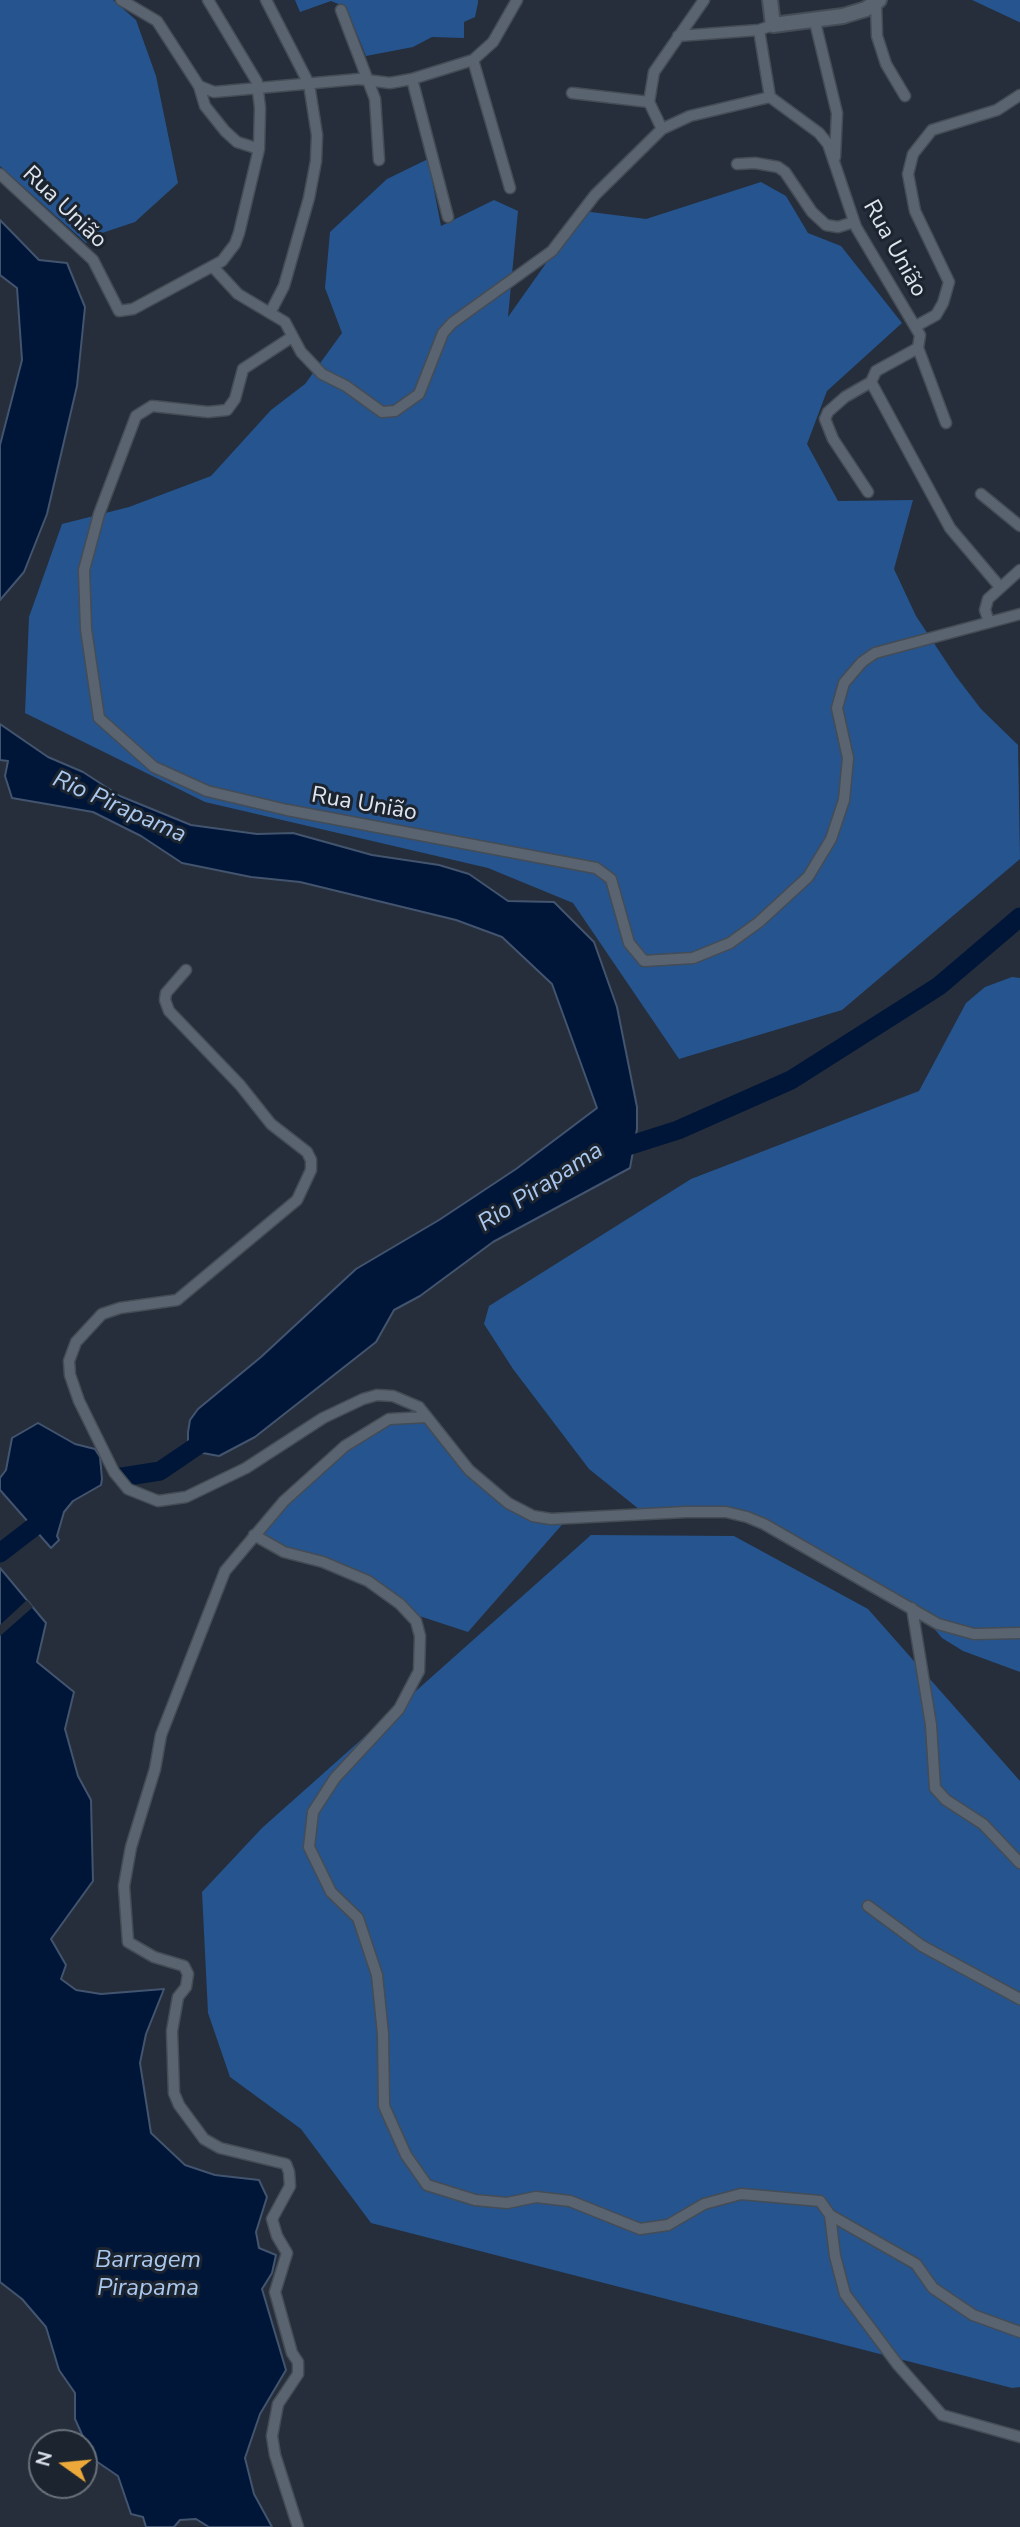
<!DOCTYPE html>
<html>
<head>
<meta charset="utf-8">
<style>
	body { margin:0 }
	#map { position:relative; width:1020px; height:2527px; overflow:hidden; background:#252e3a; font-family:"Nunito Sans",sans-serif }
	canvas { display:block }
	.north { position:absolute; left:28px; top:2429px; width:70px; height:70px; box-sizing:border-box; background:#1b242f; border:2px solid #69717b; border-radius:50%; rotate:285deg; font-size:19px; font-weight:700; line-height:28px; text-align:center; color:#dfe5ed }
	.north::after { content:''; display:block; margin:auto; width:24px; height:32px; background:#eca93a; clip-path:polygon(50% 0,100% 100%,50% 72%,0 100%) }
</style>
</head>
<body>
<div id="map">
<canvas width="1020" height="2527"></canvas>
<div class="north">N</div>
</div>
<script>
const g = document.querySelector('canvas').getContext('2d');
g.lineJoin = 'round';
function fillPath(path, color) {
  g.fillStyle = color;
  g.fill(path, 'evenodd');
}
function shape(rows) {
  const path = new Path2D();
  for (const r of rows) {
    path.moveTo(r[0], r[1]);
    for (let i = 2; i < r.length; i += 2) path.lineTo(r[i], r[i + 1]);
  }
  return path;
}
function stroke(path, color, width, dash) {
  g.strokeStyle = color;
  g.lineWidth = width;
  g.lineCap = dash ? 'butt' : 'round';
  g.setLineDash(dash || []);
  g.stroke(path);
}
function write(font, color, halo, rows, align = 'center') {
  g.font = font + ' "Nunito Sans",sans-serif';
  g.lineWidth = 6;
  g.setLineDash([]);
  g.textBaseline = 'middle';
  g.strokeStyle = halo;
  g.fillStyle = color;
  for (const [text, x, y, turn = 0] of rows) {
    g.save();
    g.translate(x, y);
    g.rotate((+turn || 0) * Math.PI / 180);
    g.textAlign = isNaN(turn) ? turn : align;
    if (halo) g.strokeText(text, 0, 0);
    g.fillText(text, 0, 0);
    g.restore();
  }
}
const green = shape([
	[0,0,113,0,136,20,156,76,178,183,135,222,102,233,86,243,0,166],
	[295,0,478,0,478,3,475,17,464,22,464,38,432,37,413,47,366,56,346,7,331,1,300,12],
	[972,0,1020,0,1020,22,1019,22],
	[428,159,441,226,494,200,518,211,508,317,583,211,646,219,761,182,786,196,808,233,841,246,902,323,827,391,807,444,838,501,913,500,894,569,916,616,955,675,981,709,1018,745,1020,859,842,1010,679,1059,573,903,488,868,205,802,25,713,29,617,62,524,129,507,211,476,271,410,305,384,342,333,325,288,330,232,387,179],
	[1012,977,1020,978,1020,1672,963,1651,942,1638,922,1614,747,1517,645,1514,589,1469,513,1369,484,1324,489,1306,691,1179,919,1091,966,1003,985,987],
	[418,1408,456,1457,522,1513,567,1519,468,1632,410,1613,369,1579,285,1550,257,1535,286,1503,347,1447,389,1421],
	[591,1535,734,1536,868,1609,1020,1781,1020,2387,1012,2388,371,2223,301,2129,230,2077,208,2013,202,1892,262,1828]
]);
const water = shape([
	[0,220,39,260,67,263,85,307,77,386,47,514,24,572,0,600,0,445,22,360,17,288,0,275,0,220],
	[0,724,48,757,83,772,120,796,191,825,257,834,293,833,372,855,439,865,469,874,508,901,554,902,594,942,617,1007,637,1107,637,1129,630,1168,493,1242,420,1296,394,1310,376,1342,255,1437,219,1456,197,1452,188,1442,188,1432,190,1420,198,1409,261,1357,356,1269,439,1220,516,1169,597,1108,552,984,502,937,456,920,300,882,251,877,182,863,141,836,93,812,12,798,5,776,8,761,0,760,0,724],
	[38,1423,75,1444,95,1449,100,1457,102,1479,101,1485,73,1501,64,1512,57,1536,59,1540,51,1548,0,1490,0,1478,6,1470,12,1438,38,1423],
	[0,1568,46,1623,37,1662,74,1692,65,1729,78,1776,91,1800,93,1881,51,1939,66,1965,61,1979,76,1990,101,1994,164,1989,146,2034,140,2063,151,2133,185,2165,215,2175,259,2180,267,2197,256,2232,259,2248,276,2255,272,2273,262,2289,286,2370,260,2414,245,2458,254,2494,272,2527,209,2527,196,2519,180,2520,174,2527,146,2527,143,2517,131,2514,118,2476,93,2459,75,2419,75,2393,59,2370,46,2327,22,2299,0,2282,0,1568]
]);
const pier = shape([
	[27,1600,33,1607,0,1636,0,1625]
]);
const river = shape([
	[612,1151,678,1130,791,1080,939,986,1020,917],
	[122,1477,160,1471,216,1433],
	[0,1553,52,1513]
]);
const street = shape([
	[121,0,157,21,199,86,214,92,359,79,390,83,412,79,473,60,493,42,517,0],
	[266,0,309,84,317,135,316,161,309,198,284,286,271,311],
	[876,4,877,36,886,64,905,96],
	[341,10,375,99,379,160],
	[815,22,837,113,835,157],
	[759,30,770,97,819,133,828,144,856,227,920,335,918,348,946,423],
	[678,36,759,30,773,25],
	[473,60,510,188],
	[412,79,448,217],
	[199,86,205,106,225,131,237,142,259,149],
	[572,93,649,102,662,129],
	[649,102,654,72,704,0],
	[737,164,755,163,778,167,785,172,812,212,826,225,838,227,854,222],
	[0,174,93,260,119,311,133,309,222,261,235,244,239,233,259,149,260,108,257,82,208,0],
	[213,267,238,294,285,322,301,352,322,374,346,386,382,412,395,411,419,394,443,333,452,323,552,251,595,195,662,129,690,116,770,97],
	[916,326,936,315,943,303,949,282,915,211,908,174,913,154,932,130,997,110,1020,95],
	[292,337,243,369,235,399,227,410,208,412,152,406,136,416,99,514,84,570,86,629,99,718,154,767,207,791,287,810,596,868,611,879,629,943,644,961,693,958,730,943,759,922,808,877,831,839,844,800,848,758,837,708,844,683,862,662,875,653,1020,614],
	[918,348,876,371,871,382,950,528,1000,587],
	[868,492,833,439,825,419,828,412,845,397,871,382],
	[981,494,1020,526],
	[989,622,985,610,988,599,1020,570],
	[186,970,166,993,165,1000,169,1011,240,1085,271,1124,307,1152,311,1160,311,1170,297,1200,177,1300,120,1308,102,1314,76,1342,69,1361,70,1375,79,1401,114,1472,128,1489,158,1501,186,1497,246,1468,323,1418,363,1399,377,1395,393,1396,419,1407,469,1470,508,1503,533,1516,551,1519,686,1512,726,1512,747,1517,764,1524,938,1624,974,1634,1020,1633],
	[254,1535,284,1552,323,1562,368,1581,400,1604,416,1621,420,1636,419,1671,399,1709,335,1778,313,1812,309,1847,331,1892,358,1918,377,1975,383,2034,384,2106,406,2155,427,2185,475,2200,507,2203,536,2197,570,2201,640,2229,668,2225,704,2204,741,2194,820,2201,830,2215,835,2256,845,2294,898,2365,942,2415,1020,2437],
	[912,1608,931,1725,935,1788,946,1800,983,1824,1020,1863],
	[868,1906,922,1946,1020,1999],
	[830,2215,916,2264,933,2288,973,2315,1020,2332],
	[298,2527,275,2455,272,2436,278,2404,298,2374,298,2362,292,2353,275,2292,287,2253,277,2236,272,2219,290,2186,289,2172,286,2164,220,2148,204,2139,179,2105,174,2093,172,2031,178,1997,186,1987,188,1974,184,1966,154,1957,128,1942,124,1886,131,1847,155,1769,161,1735,225,1571,284,1501,345,1446,389,1419,427,1417]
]);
const secondary = shape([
	[770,0,773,25,843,16,866,9,879,0]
]);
const streetNames = [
	["Rua União",64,208,44],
	["Rua União",894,249,61],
	["Rua União",364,805,10]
];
const waterNames = [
	["Rio Pirapama",119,808,24],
	["Rio Pirapama",541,1188,-33],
	["Barragem",148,2261],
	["Pirapama",148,2289]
];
fillPath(green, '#26548e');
fillPath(water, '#001639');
stroke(water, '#43546f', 2);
fillPath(pier, '#252e3a');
stroke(river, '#001639', 19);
stroke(street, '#444c55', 13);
stroke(secondary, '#444c55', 18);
stroke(street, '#5a6471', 10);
stroke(secondary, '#5a6471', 14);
write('23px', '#dfe5ed', '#1b242f', streetNames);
write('italic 24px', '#abc8ef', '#1b242f', waterNames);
</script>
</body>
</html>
